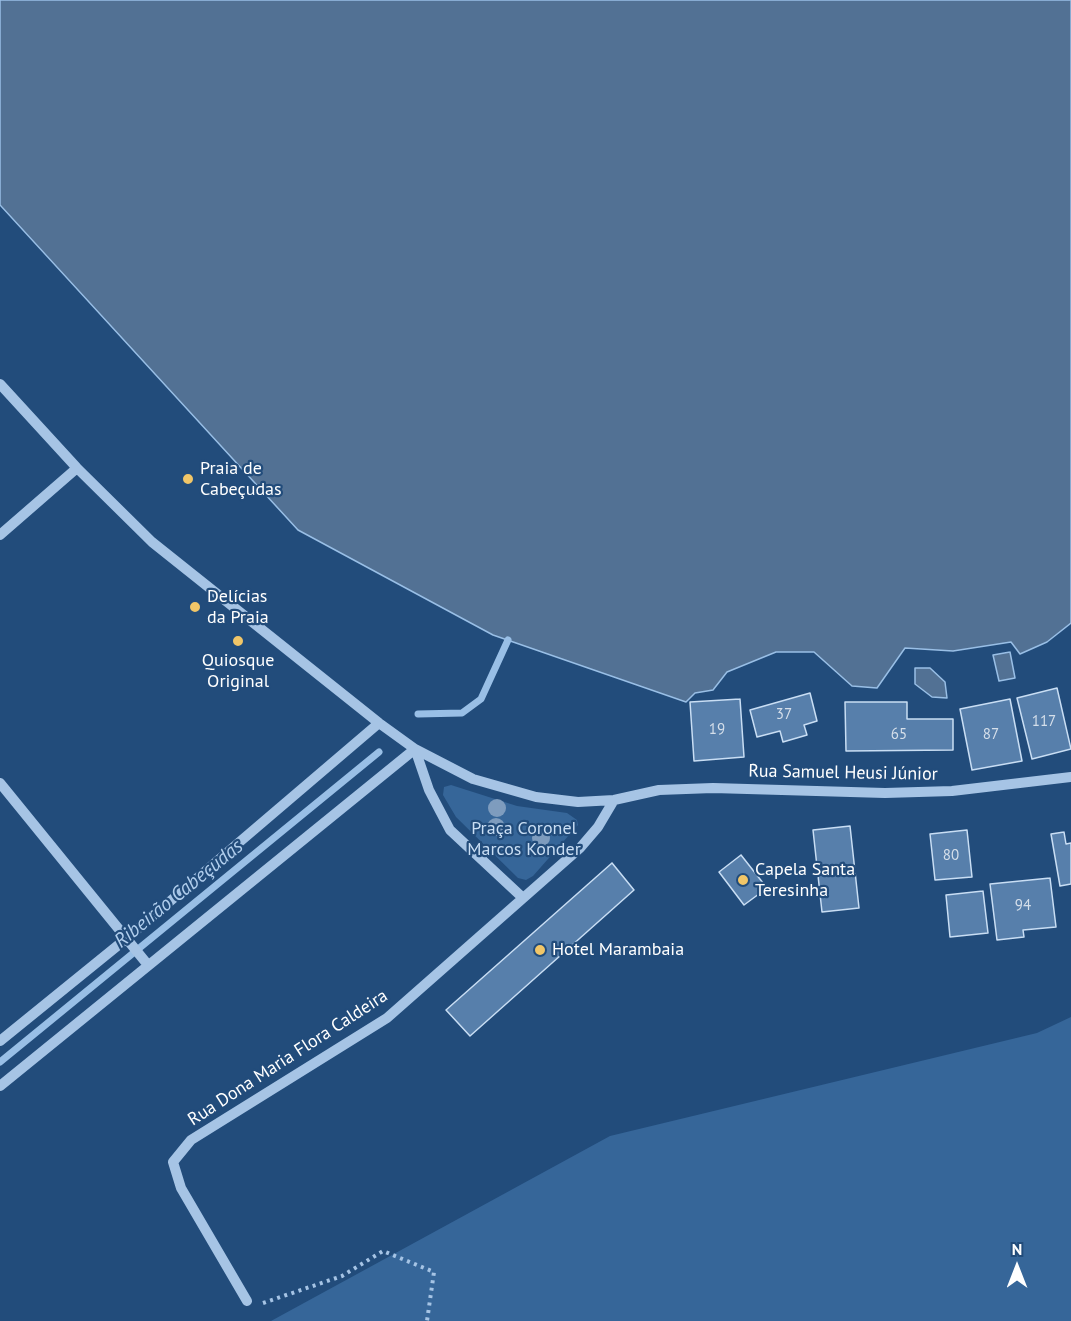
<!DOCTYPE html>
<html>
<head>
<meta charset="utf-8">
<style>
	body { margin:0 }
	#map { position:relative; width:1071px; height:1321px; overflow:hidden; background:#224c7b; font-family:"PT Sans",sans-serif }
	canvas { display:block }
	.north { position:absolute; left:987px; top:1237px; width:60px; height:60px; -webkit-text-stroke:4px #224c7b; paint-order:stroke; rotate:0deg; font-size:16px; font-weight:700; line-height:24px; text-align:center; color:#fff }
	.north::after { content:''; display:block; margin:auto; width:21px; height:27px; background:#fff; clip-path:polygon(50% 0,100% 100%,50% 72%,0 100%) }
</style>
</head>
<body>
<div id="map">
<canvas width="1071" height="1321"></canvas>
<div class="north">N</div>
</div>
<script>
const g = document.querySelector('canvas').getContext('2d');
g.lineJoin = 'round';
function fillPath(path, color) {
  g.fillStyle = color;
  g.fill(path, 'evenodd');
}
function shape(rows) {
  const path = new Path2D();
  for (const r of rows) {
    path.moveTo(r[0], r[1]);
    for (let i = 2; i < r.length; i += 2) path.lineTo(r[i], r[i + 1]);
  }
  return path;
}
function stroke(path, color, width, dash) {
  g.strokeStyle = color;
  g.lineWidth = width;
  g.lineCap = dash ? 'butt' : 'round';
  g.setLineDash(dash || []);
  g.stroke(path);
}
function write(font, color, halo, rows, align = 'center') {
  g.font = font + ' "PT Sans",sans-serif';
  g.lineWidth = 4.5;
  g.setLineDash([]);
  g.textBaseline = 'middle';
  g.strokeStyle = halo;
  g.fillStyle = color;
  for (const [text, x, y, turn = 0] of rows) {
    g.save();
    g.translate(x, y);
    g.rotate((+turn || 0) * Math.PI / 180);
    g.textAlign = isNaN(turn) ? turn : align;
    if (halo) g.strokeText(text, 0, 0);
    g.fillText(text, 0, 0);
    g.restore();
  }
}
const green = shape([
	[451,785,517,806,567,813,577,820,578,825,533,876,526,880,518,878,456,817,443,795,444,787],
	[1071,1017,1071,1321,271,1321,610,1136,1037,1033]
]);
const water = shape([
	[0,0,1071,0,1071,623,1047,642,1020,654,1011,642,953,651,905,648,877,688,852,686,814,652,776,652,727,672,713,690,695,693,686,702,493,635,298,530,0,205,0,0],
	[1010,652,1015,678,999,681,993,655,1010,652],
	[915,668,930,668,945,682,947,698,932,697,915,684,915,668]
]);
const stream = shape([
	[418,714,462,713,481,699,508,640],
	[0,1062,379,752]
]);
const building = shape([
	[1057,688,1071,749,1032,759,1017,698,1057,688],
	[810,693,817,721,804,725,807,735,783,742,780,731,757,737,750,710,810,693],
	[740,699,744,757,694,761,690,702,740,699],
	[1010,699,1022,761,972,770,960,709,1010,699],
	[845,702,907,702,907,719,953,719,953,750,846,751,845,702],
	[850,826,859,908,822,912,813,830,850,826],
	[967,830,972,877,935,880,930,834,967,830],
	[1064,832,1066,844,1071,843,1071,884,1060,886,1051,834,1064,832],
	[741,855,767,888,744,905,719,872,741,855],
	[612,863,634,890,470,1036,446,1010,612,863],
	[1050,878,1056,927,1023,930,1024,937,997,940,990,884,1050,878],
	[983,891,988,933,950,937,946,895,983,891]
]);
const path = shape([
	[263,1303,342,1276,383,1251,434,1272,427,1321]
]);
const minor = shape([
	[0,384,77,468,152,542,379,723,415,749,473,779,536,797,578,802,614,800,659,790,713,788,885,793,952,791,1071,777],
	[0,535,77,468],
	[415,749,429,790,450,830,523,898],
	[0,783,148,965],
	[0,1041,127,938,379,723],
	[0,1086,415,749],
	[247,1301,181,1188,173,1162,191,1140,387,1018,580,848,598,827,614,800]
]);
const trees = [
	[497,808],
	[496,827],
	[541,838]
];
const markers = [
	[188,479,6,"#f1c668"],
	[195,607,6,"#f1c668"],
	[238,641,6,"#f1c668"],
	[743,880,6,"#f1c668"],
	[540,950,6,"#f1c668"]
];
const numberNames = [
	["37",784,715],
	["117",1044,722],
	["19",717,730],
	["65",899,735],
	["87",991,735],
	["80",951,856],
	["94",1023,906]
];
const poiNames = [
	["Praia de",200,469],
	["Cabeçudas",200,490],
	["Delícias",207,597],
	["da Praia",207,618],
	["Quiosque",238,661,"center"],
	["Original",238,682,"center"],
	["Capela Santa",755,870],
	["Teresinha",755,891],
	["Hotel Marambaia",552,950]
];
const streetNames = [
	["Rua Samuel Heusi Júnior",843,773,1],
	["Rua Dona Maria Flora Caldeira",288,1058,-33]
];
const parkNames = [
	["Praça Coronel",524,829],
	["Marcos Konder",524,850]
];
const waterNames = [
	["Ribeirão Cabeçudas",179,894,-39]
];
fillPath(green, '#366699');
fillPath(water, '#527194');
stroke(water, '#99bfe6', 1.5);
stroke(stream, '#99bfe6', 7);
fillPath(building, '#577fab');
stroke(building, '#c9def4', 1.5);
stroke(path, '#a6c4e5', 4, [3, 4.5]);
stroke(minor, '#a6c4e5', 10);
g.fillStyle = '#7e9cbe';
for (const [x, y] of trees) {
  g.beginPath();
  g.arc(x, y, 9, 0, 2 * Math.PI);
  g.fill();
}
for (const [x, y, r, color] of markers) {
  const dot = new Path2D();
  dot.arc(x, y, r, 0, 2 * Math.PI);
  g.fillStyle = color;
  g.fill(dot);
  stroke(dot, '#224c7b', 2);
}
write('15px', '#d5dfea', null, numberNames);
write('18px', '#fff', '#224c7b', poiNames, 'left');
write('18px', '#fff', '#224c7b', streetNames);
write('18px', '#c9def4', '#224c7b', parkNames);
write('italic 20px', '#b1ceed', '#224c7b', waterNames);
</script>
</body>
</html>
